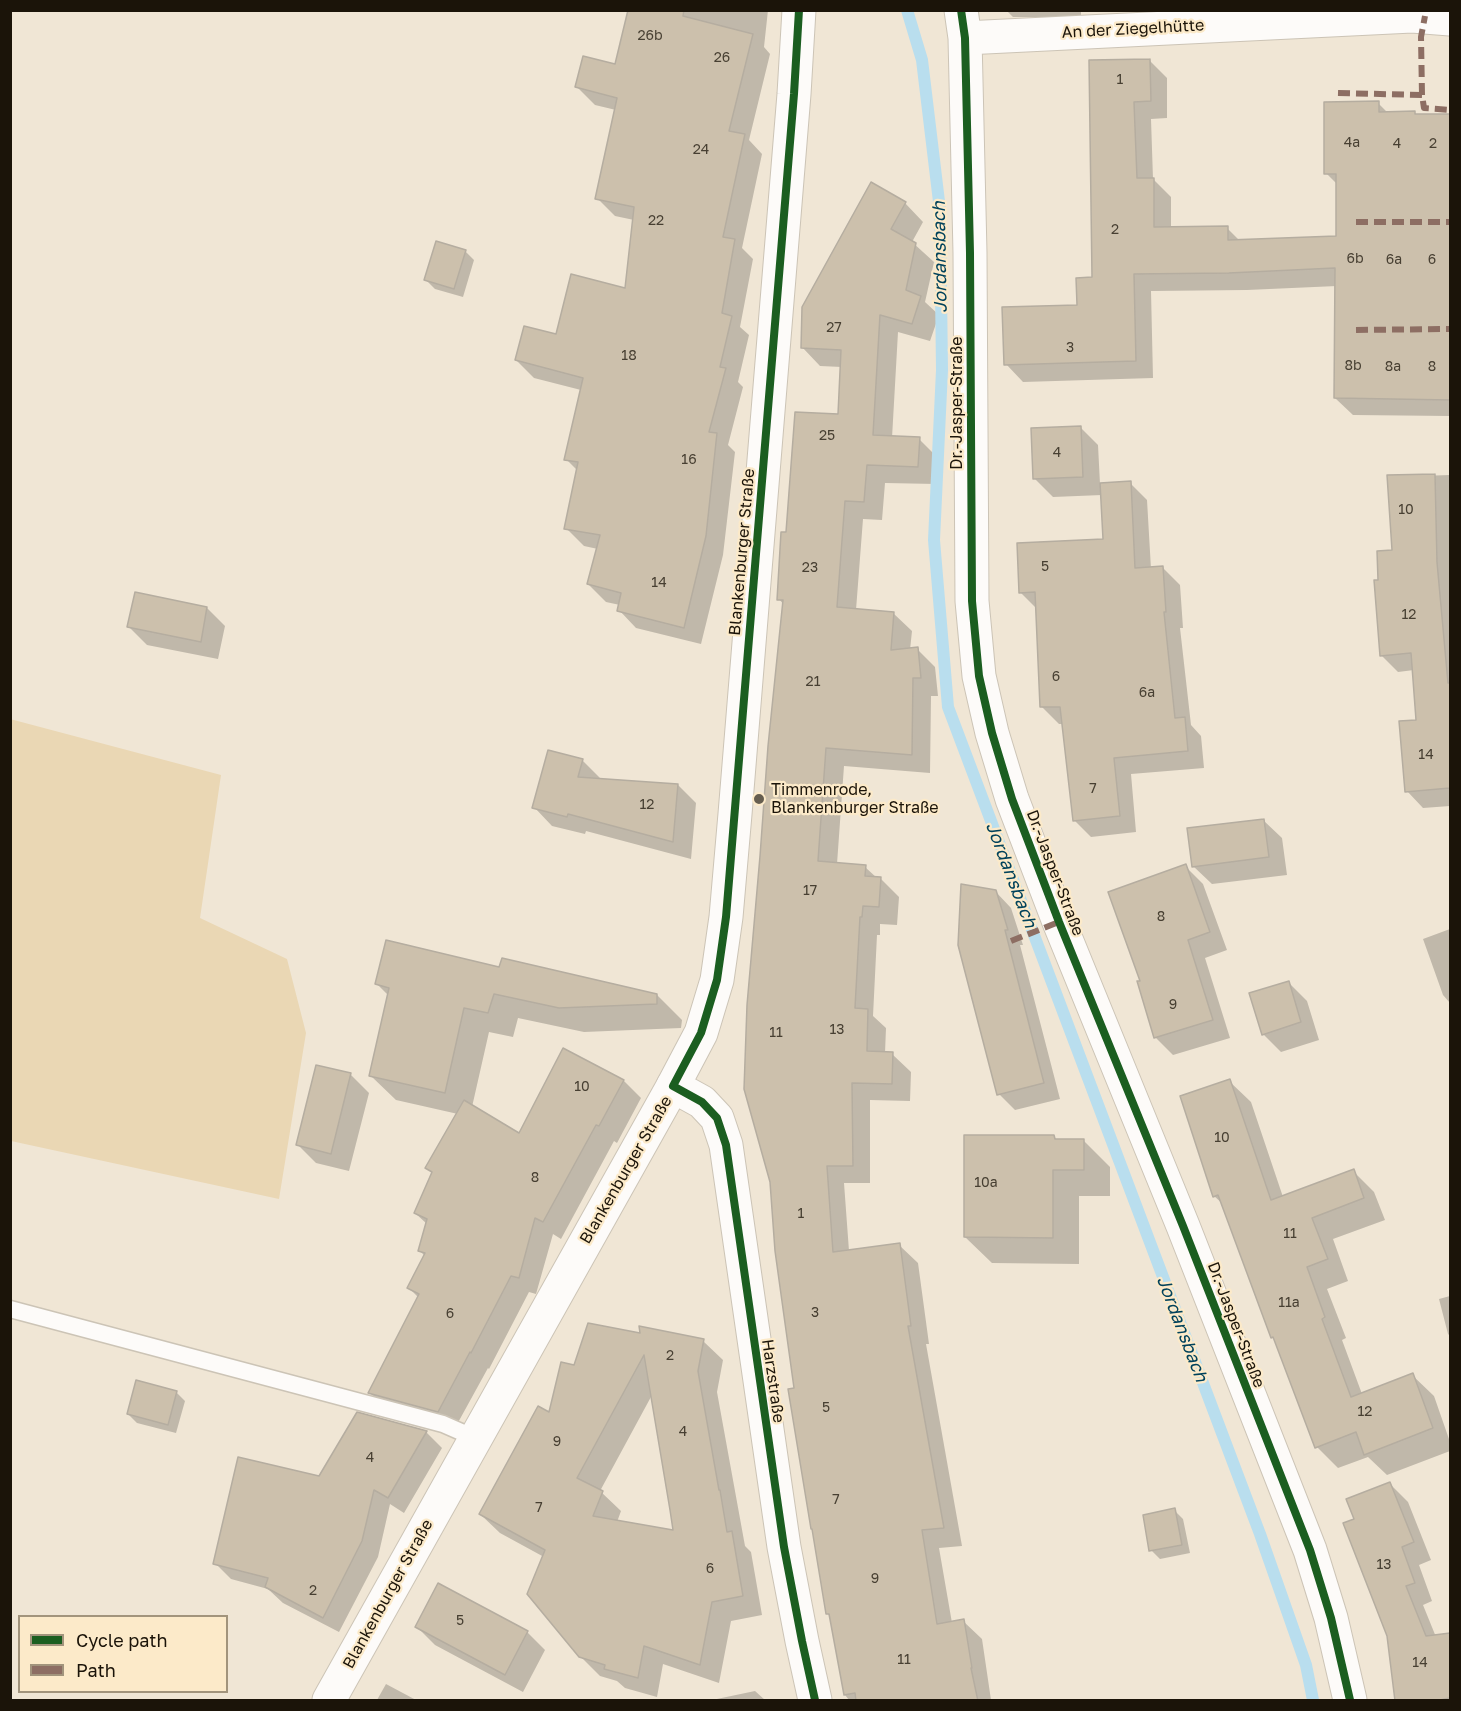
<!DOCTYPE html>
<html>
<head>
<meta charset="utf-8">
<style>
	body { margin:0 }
	#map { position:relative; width:1461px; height:1711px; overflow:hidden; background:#f0e6d5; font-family:"Golos Text",sans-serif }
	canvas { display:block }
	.frame { position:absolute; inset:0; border:12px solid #1b1409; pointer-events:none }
	.legend { position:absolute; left:18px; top:1615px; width:210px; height:78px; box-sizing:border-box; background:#fceac9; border:2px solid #a2947c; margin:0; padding:8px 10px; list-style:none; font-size:18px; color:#1b1409 }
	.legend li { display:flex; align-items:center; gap:12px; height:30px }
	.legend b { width:30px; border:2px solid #a2947c }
</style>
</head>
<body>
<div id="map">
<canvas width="1461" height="1711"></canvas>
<div class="frame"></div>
<ul class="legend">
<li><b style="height:8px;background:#1b5e20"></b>Cycle path</li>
<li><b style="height:8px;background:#8d6e63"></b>Path</li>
</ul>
</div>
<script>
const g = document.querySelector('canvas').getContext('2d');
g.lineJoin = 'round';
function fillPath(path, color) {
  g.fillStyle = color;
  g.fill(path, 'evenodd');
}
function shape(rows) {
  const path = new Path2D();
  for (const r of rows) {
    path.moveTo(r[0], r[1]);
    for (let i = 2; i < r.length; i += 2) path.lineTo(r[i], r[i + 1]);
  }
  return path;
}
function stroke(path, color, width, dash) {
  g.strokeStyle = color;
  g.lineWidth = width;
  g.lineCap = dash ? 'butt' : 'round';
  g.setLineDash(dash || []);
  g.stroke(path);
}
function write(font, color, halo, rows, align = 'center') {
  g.font = font + ' "Golos Text",sans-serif';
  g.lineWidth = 4.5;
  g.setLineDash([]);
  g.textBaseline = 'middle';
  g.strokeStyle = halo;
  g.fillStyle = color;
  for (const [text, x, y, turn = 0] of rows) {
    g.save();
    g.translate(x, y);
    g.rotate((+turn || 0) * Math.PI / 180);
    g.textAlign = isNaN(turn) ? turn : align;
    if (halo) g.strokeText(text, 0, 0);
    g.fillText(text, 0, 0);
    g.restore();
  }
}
const green = shape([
	[10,719,221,775,200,918,287,959,306,1033,279,1199,11,1141]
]);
const shadow = shape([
	[630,10,768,10,764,47,770,54,749,140,762,154,742,248,753,259,740,327,749,335,738,382,743,387,728,445,735,452,723,555,701,644,636,628,619,610,620,605,606,602,588,584,598,549,584,546,566,528,578,471,566,459,581,390,534,378,516,360,557,336,627,290,634,220,615,216,597,198,616,110,595,105,577,87,616,66],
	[1006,10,1081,10,1081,17,1013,17],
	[1149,60,1167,78,1167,118,1151,119,1153,179,1171,197,1171,229,1227,228,1240,241,1337,238,1338,185,1326,173,1378,103,1388,113,1415,113,1417,115,1450,115,1450,416,1353,415,1335,398,1337,286,1247,290,1151,291,1153,378,1023,382,1006,364,1078,306,1093,279,1090,101],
	[905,203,923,222,912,242,934,262,925,302,939,315,930,341,898,332,892,438,919,439,937,457,936,484,885,483,882,520,863,519,856,610,893,613,912,631,910,650,917,649,935,667,938,696,931,696,930,773,844,766,837,864,865,867,877,878,881,879,899,897,897,925,880,924,880,935,877,935,873,1016,886,1028,885,1053,892,1054,911,1072,910,1101,870,1100,870,1183,844,1183,849,1251,899,1245,918,1263,929,1344,926,1344,962,1546,939,1548,952,1623,963,1621,982,1639,991,1700,849,1700,845,1695,831,1616,828,1614,796,1389,784,605,779,599,787,533,839,416,842,367,820,366,802,347],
	[465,251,474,260,463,297,435,289,426,280],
	[1080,427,1098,445,1100,484,1130,483,1147,500,1151,569,1163,568,1180,585,1183,628,1180,628,1191,725,1201,736,1204,768,1131,774,1136,832,1091,837,1074,820,1064,724,1059,724,1042,707,1037,609,1021,593,1104,540,1102,495,1053,497,1035,479],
	[1450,475,1450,806,1423,808,1407,791,1417,722,1414,670,1398,672,1381,655,1380,581,1394,551,1389,477],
	[207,608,225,626,218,659,147,645,129,627],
	[582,760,600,778,600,780,678,785,696,803,691,859,586,831,585,834,552,826,534,807],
	[1263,820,1282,838,1287,875,1212,884,1193,866],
	[1185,866,1203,884,1227,950,1205,958,1230,1038,1173,1055,1155,1037,1142,982],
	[995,891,1011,908,1023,945,1020,945,1060,1099,1015,1110,999,1094],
	[1450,929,1450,1003,1443,995,1423,939],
	[500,968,657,995,682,1020,681,1028,584,1032,518,1018,513,1037,489,1032,472,1107,519,1135,564,1050,624,1081,641,1098,617,1143,614,1141,561,1239,553,1234,536,1294,529,1292,489,1369,488,1368,455,1428,387,1410,370,1393,419,1298,409,1288,425,1256,419,1250,427,1224,415,1213,433,1174,427,1168,458,1114,396,1100,371,1076,389,996,377,984],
	[1288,982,1307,1001,1319,1040,1281,1052,1263,1034],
	[317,1066,351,1075,369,1093,349,1171,316,1163,298,1145],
	[1229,1081,1251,1102,1283,1197,1353,1171,1374,1192,1385,1220,1333,1239,1348,1281,1327,1289,1346,1338,1342,1340,1362,1394,1412,1375,1434,1396,1450,1442,1450,1451,1387,1475,1368,1457,1338,1468,1317,1447,1275,1340,1272,1337,1224,1205,1214,1196],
	[1054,1137,1057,1140,1083,1140,1110,1167,1110,1196,1079,1196,1079,1264,992,1263,965,1237],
	[1450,1296,1450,1336,1448,1334,1439,1299],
	[642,1334,703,1341,723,1360,717,1392,745,1546,751,1552,762,1615,731,1621,719,1683,663,1664,657,1697,625,1688,617,1681,600,1676,580,1656,544,1557,500,1533,480,1514,550,1414,575,1367],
	[652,1395,675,1532,617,1522,621,1511,600,1491],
	[176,1392,185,1401,176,1433,137,1423,128,1414],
	[426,1432,442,1448,404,1513,390,1504,378,1557,339,1632,283,1603,268,1589,231,1579,215,1563,320,1478],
	[1390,1484,1408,1502,1431,1560,1419,1565,1432,1601,1423,1605,1436,1637,1450,1635,1450,1700,1397,1700,1388,1636,1356,1519],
	[1174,1510,1183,1519,1190,1553,1160,1559,1151,1550],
	[417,1627,527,1632,545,1650,523,1692,435,1645],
	[386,1684,416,1700,377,1700],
	[755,1691,765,1700,712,1700]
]);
const stream = shape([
	[907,10,922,60,940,210,942,370,934,540,948,707,1260,1534,1306,1665,1313,1700]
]);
const building = shape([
	[628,10,684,10,683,16,753,34,729,131,745,134,723,237,735,239,722,313,732,316,720,367,726,368,709,432,717,433,706,536,684,628,617,611,621,593,587,584,600,535,564,529,578,462,564,460,583,378,515,360,524,326,556,334,571,274,625,288,634,207,595,199,617,98,575,87,583,56,615,64,628,10],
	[1150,59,1151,101,1134,102,1137,178,1154,178,1154,227,1228,226,1228,240,1336,236,1336,174,1324,174,1324,102,1379,101,1379,112,1415,111,1415,114,1450,114,1450,400,1334,398,1335,268,1229,273,1134,274,1136,361,1004,365,1002,307,1077,305,1076,278,1092,277,1089,60,1150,59],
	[871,182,906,202,891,229,916,243,906,290,921,296,912,324,880,315,873,435,920,437,918,467,867,465,864,502,845,501,837,607,894,612,891,650,918,647,921,678,913,678,912,755,826,748,818,861,866,865,865,876,881,877,879,907,863,906,862,917,860,917,855,1008,868,1009,867,1051,893,1052,892,1084,852,1083,853,1166,827,1166,833,1252,900,1243,911,1326,908,1326,944,1528,922,1530,937,1624,964,1619,972,1668,971,1668,978,1701,856,1701,855,1693,844,1695,829,1614,826,1614,812,1529,811,1529,788,1389,794,1388,775,1251,770,1182,744,1089,747,1005,760,856,768,746,783,600,777,600,781,532,786,532,795,412,838,414,841,350,801,348,802,307,871,182],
	[436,241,466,250,454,289,424,280,436,241],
	[1081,426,1083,477,1033,479,1031,428,1081,426],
	[1435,474,1437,562,1448,683,1450,683,1450,788,1405,792,1399,721,1416,720,1411,653,1380,656,1374,580,1378,580,1377,551,1392,550,1387,475,1435,474],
	[1131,481,1135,568,1163,566,1166,612,1164,612,1175,718,1185,717,1188,751,1114,758,1120,816,1073,821,1060,707,1040,707,1035,592,1019,593,1017,543,1103,539,1100,483,1131,481],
	[135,592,207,607,201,642,127,627,135,592],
	[548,750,583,759,578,777,678,784,673,842,568,814,567,817,532,808,548,750],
	[1264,819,1269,857,1192,867,1187,828,1264,819],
	[1186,864,1210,932,1188,940,1213,1020,1154,1038,1137,981,1140,981,1108,892,1186,864],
	[961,884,996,890,1008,930,1005,930,1044,1083,997,1095,958,945,961,884],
	[386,940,499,967,502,958,657,994,657,1004,559,1008,494,994,488,1013,464,1008,445,1093,369,1076,389,988,375,984,386,940],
	[1289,981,1301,1022,1262,1035,1249,993,1289,981],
	[563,1048,624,1080,599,1126,596,1125,543,1222,535,1218,519,1278,511,1276,471,1353,470,1352,438,1412,368,1393,419,1294,407,1288,425,1253,418,1251,427,1219,414,1213,432,1172,425,1168,464,1100,519,1133,563,1048],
	[316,1065,351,1073,331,1154,296,1145,316,1065],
	[1230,1079,1271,1200,1354,1169,1364,1198,1312,1218,1328,1259,1307,1267,1325,1317,1322,1319,1351,1397,1413,1373,1433,1428,1364,1455,1356,1432,1315,1448,1273,1337,1271,1338,1218,1195,1213,1197,1180,1096,1230,1079],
	[964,1135,1054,1135,1055,1139,1084,1139,1084,1170,1053,1170,1053,1238,964,1237,964,1135],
	[588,1323,640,1333,639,1326,704,1339,698,1371,719,1490,720,1490,727,1532,732,1531,743,1596,712,1602,700,1665,644,1646,638,1678,604,1669,605,1665,579,1657,527,1594,545,1550,479,1514,538,1406,549,1412,561,1362,574,1365,588,1323],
	[644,1355,670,1510,673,1530,593,1516,603,1491,577,1478,644,1355],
	[136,1380,177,1391,168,1425,127,1414,136,1380],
	[357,1412,427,1431,388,1498,374,1490,362,1541,323,1618,265,1587,268,1578,213,1564,238,1457,319,1476,357,1412],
	[1390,1482,1414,1542,1402,1547,1415,1583,1406,1586,1426,1636,1450,1633,1450,1698,1435,1701,1395,1701,1387,1636,1343,1523,1354,1519,1346,1499,1390,1482],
	[1175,1508,1182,1545,1149,1551,1143,1515,1175,1508],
	[438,1583,528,1631,505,1675,415,1627,438,1583]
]);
const service = shape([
	[10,1309,443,1424,475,1438]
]);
const minor = shape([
	[961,10,965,38,970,253,972,601,979,676,992,733,1012,799,1059,922,1183,1226,1310,1550,1331,1618,1350,1700],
	[965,38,1412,16,1450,19]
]);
const tertiary = shape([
	[673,1086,702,1102,717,1118,726,1145,784,1547,802,1641,815,1700]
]);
const secondary = shape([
	[329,1700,673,1086,701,1033,717,980,726,917,735,814,794,94,799,10]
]);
const quiet = shape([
	[1338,93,1422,95,1424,108,1450,110],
	[1422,95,1421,37,1425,16],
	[1356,222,1450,222],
	[1356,330,1450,329],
	[1011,941,1059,922]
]);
const cycleway = shape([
	[799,10,794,94,726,917,717,980,701,1033,673,1086,702,1102,717,1118,726,1145,784,1547,802,1641,815,1700],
	[961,10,965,38,970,253,972,601,979,676,992,733,1012,799,1059,922,1183,1226,1310,1550,1331,1618,1350,1700]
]);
const markers = [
	[759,799,6,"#665e50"]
];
const numberNames = [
	["26b",650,36],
	["26",722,58],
	["1",1120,80],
	["4a",1352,143],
	["4",1397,144],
	["2",1433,144],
	["24",701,150],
	["22",656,221],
	["2",1115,230],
	["6b",1355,259],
	["6a",1394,260],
	["6",1432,260],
	["27",834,328],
	["3",1070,348],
	["18",629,356],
	["8b",1353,366],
	["8a",1393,367],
	["8",1432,367],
	["25",827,436],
	["4",1057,453],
	["16",689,460],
	["10",1406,510],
	["5",1045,567],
	["23",810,568],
	["14",659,583],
	["12",1409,615],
	["6",1056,677],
	["21",813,682],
	["6a",1147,693],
	["14",1426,755],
	["7",1093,789],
	["12",647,805],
	["17",810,891],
	["8",1161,917],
	["9",1173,1005],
	["13",837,1030],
	["11",776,1033],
	["10",582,1087],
	["10",1222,1138],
	["8",535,1178],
	["10a",986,1183],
	["1",801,1214],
	["11",1290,1234],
	["11a",1289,1303],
	["3",815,1313],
	["6",450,1314],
	["2",670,1356],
	["5",826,1408],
	["12",1365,1412],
	["4",683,1432],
	["9",557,1442],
	["4",370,1458],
	["7",836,1500],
	["7",539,1508],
	["13",1384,1565],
	["6",710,1569],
	["9",875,1579],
	["2",313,1591],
	["5",460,1621],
	["11",904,1660],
	["14",1420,1663]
];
const streetNames = [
	["An der Ziegelhütte",1133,29,-3],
	["Dr.-Jasper-Straße",957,403,-90],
	["Blankenburger Straße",742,552,-85],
	["Dr.-Jasper-Straße",1055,873,69],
	["Blankenburger Straße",626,1170,-60],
	["Dr.-Jasper-Straße",1236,1325,69],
	["Harzstraße",773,1381,82],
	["Blankenburger Straße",388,1594,-61]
];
const poiNames = [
	["Timmenrode,",771,790],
	["Blankenburger Straße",771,808]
];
const waterNames = [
	["Jordansbach",940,257,-91],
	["Jordansbach",1011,875,69],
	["Jordansbach",1182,1329,69]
];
fillPath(green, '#ead7b4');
fillPath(shadow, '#0003');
stroke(stream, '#b9deee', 12);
fillPath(building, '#ccc0ac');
stroke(building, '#b5ada0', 1.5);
stroke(service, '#ccc4b6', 19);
stroke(minor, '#ccc4b6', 35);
stroke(tertiary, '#ccc4b6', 35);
stroke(secondary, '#ccc4b6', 35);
stroke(service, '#fdfbf9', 16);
stroke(minor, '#fdfbf9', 33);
stroke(tertiary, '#fdfbf9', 33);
stroke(secondary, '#fdfbf9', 33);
stroke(quiet, '#8d6e63', 6, [12, 6]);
stroke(cycleway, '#1b5e20', 8);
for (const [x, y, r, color] of markers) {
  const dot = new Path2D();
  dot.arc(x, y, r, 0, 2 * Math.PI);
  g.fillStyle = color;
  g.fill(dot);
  stroke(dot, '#fceac9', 2);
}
write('14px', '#473f32', null, numberNames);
write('16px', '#1b1409', '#fceac9', streetNames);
write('16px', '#1b1409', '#fceac9', poiNames, 'left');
write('italic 18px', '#00425b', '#fceac9', waterNames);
</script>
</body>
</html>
